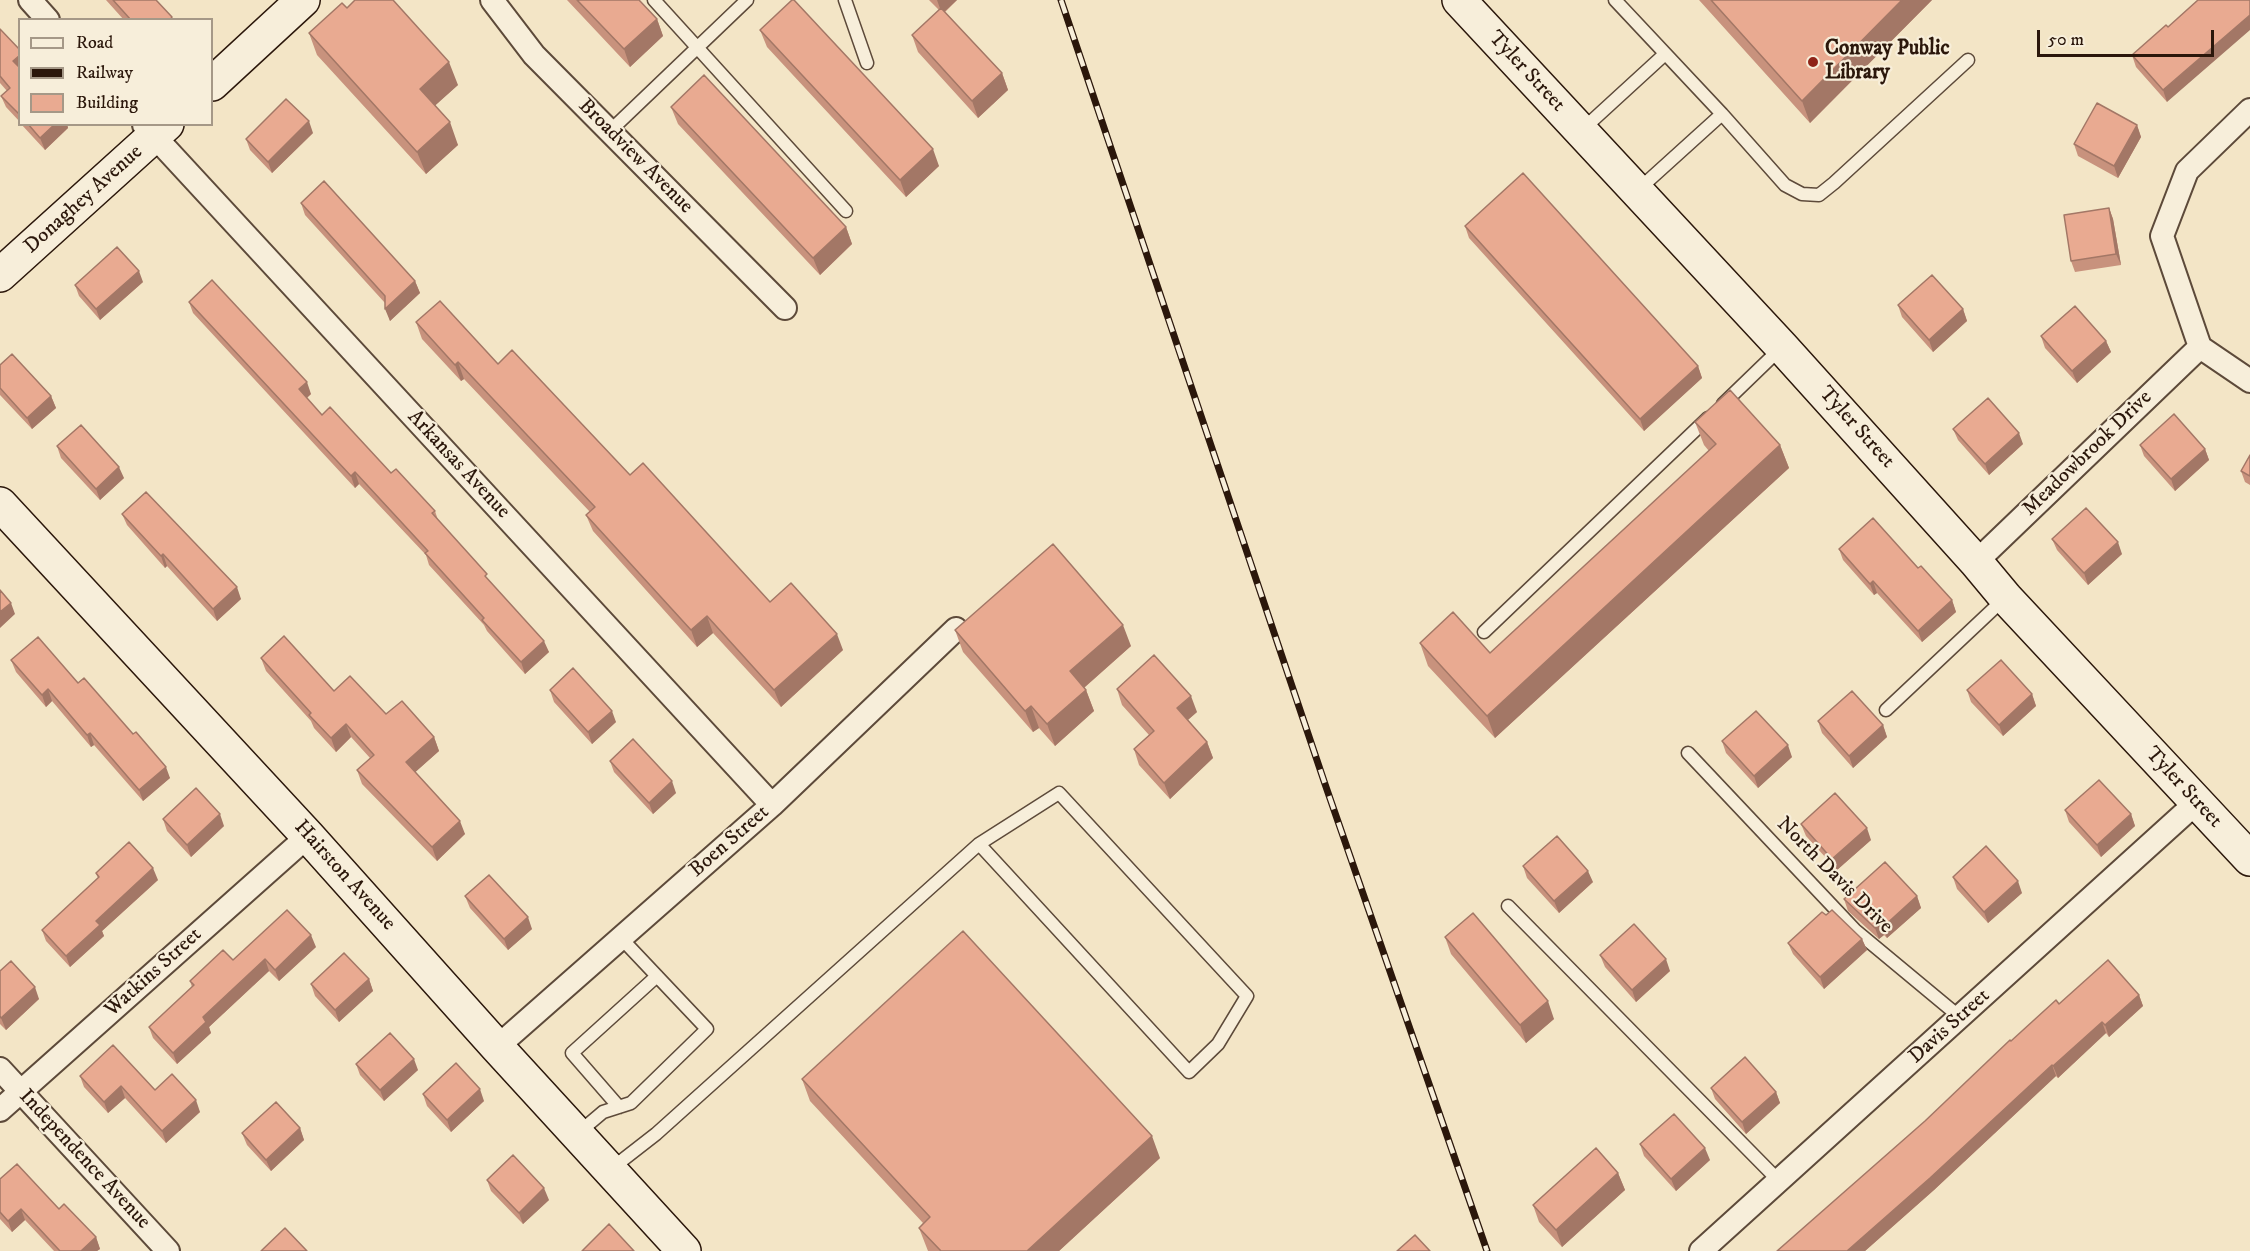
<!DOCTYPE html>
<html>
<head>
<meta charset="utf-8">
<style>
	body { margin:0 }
	#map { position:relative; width:2250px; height:1251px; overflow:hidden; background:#f3e5c6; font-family:"IM FELL DW Pica",serif }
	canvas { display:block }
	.legend { position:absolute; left:18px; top:18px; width:195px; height:108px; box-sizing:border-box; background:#f7eeda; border:2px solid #a59887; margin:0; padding:8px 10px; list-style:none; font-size:18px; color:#2b170b }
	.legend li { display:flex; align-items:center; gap:12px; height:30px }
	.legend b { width:30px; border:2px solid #a59887 }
	.scale { position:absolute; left:2037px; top:30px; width:177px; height:27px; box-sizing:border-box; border:3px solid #2b170b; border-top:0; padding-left:8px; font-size:18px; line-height:21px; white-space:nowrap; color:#2b170b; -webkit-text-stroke:4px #f7eeda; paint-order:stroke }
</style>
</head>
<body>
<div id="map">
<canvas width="2250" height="1251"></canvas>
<ul class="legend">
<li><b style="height:8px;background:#f7eeda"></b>Road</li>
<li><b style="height:8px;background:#2b170b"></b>Railway</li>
<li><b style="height:16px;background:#e9aa91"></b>Building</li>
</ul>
<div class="scale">50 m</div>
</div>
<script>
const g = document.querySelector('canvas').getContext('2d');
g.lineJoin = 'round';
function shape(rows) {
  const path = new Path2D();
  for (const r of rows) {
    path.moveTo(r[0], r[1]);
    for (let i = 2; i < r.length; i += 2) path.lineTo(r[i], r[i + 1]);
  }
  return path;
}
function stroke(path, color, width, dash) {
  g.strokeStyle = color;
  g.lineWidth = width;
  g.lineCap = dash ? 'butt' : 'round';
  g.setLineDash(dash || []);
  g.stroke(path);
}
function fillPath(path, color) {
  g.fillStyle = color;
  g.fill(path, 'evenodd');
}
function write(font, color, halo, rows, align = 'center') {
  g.font = font + ' "IM FELL DW Pica",serif';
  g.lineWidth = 4.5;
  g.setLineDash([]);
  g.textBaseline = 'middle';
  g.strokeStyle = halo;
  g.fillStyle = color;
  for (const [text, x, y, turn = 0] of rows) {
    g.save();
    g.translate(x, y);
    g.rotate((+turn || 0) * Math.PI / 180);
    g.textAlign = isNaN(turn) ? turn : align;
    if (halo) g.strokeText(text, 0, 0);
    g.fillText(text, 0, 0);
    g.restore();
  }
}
const lane = shape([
	[654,0,846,211],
	[845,0,867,63],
	[1615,0,1722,114,1785,185,1802,194,1819,195,1834,183,1968,60],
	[1582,130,1665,54],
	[610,131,747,0],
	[1638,190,1722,114],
	[1723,404,1782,347],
	[1484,632,1708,418],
	[1886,710,2005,598],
	[1688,753,1855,930,1961,1018],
	[1508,906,1780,1182],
	[619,1107,572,1053,657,976],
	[577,1134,603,1112,631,1103,707,1029,621,938],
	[611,1169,656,1134,979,844,1059,793,1247,996,1218,1044,1189,1072,979,844]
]);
const street = shape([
	[30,0,48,20],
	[492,0,534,55,785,308],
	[144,125,772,805],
	[2200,347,2162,236,2187,171,2250,110],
	[2200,347,2250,381],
	[1976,562,2200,347],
	[497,1047,772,805,956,629],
	[0,1069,168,1251],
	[0,1110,308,836],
	[1701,1251,2197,802]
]);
const secondary = shape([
	[1459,0,1782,347,1976,562,2006,598,2250,859],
	[212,84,303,0],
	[0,275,167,124],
	[0,504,308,836,497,1047,684,1251]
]);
const rail = shape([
	[1061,0,1325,784,1487,1251]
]);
const wall = shape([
	[106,0,156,0,173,20,124,20],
	[567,0,639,0,657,19,663,36,630,67],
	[929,0,957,0,945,12,1002,73,1008,90,978,118,918,52,912,35,939,10],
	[1699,0,1932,0,1810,123],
	[347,8,458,85,435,105,458,145,426,174,317,55,309,33],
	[2168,27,2167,102,2136,67,2132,55],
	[0,29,20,50,20,122,6,107,1,96,7,91,0,83],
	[760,30,939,166,906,197,767,47],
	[671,107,846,227,852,244,820,275,678,124],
	[21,124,67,124,68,128,45,150],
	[2137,125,2141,137,2118,178,2078,156,2074,144],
	[313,133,272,173,250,150,246,139],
	[301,203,415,281,420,293,390,321,385,303,305,215],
	[2109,208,2113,219,2121,265,2075,272,2071,261],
	[1465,226,1698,366,1702,378,1644,431,1469,238],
	[143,282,100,320,79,296,75,285],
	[189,302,311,394,307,398,322,415,391,473,435,511,438,520,549,652,525,674,487,631,484,625,429,565,426,555,359,484,355,488,193,313],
	[1898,305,1963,309,1967,321,1933,352,1902,317],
	[416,322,498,364,630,475,770,602,843,650,781,707,713,633,697,647,593,531,586,515,590,512,464,379,461,381,422,339],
	[2041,336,2106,341,2111,352,2077,383,2045,348],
	[0,365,51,396,56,408,32,429,0,395],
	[1695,422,1780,445,1789,468,1495,738,1428,666,1420,643,1490,653,1709,451,1704,445],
	[1953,429,2023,444,1989,475,1958,440],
	[2140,445,2205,449,2209,460,2175,491,2144,456],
	[57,446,124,478,100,500,61,458],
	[2250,455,2250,485,2245,482,2241,471],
	[122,514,241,599,217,621,167,566,165,568,127,525],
	[2052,539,2122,554,2088,585,2057,550],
	[1839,549,1918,568,1952,600,1956,612,1922,642,1877,593,1874,595,1843,560],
	[955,630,1131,646,1084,688,1086,690,1094,711,1055,746,1039,728,1033,732,963,652],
	[261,658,386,714,434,737,439,751,415,772,465,834,437,861,362,784,357,770,370,758,351,737,336,752,314,728,311,721,266,671],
	[11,660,78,683,170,778,143,801,94,745,91,747,52,701,46,707,16,672],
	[1117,689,1197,712,1188,720,1207,742,1213,758,1170,799,1139,765,1134,749,1149,735,1122,705],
	[550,690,616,722,592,744,554,702],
	[1967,690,2032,694,2036,706,2003,736,1971,702],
	[1818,721,1883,725,1887,737,1853,768,1822,733],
	[1722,741,1792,757,1758,788,1726,753],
	[610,761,676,793,653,814,614,772],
	[2065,810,2131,814,2135,826,2101,857,2069,822],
	[163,819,224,826,191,857,167,831],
	[1801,824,1871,840,1837,870,1806,836],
	[1523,866,1593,882,1559,913,1527,878],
	[96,873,158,880,102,931,104,936,70,967,46,941,42,930,98,878],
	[1953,877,2022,893,1988,923,1957,889],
	[465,896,532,929,508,950,470,908],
	[1917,896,1921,908,1887,938,1884,935,1879,939,1848,911,1844,899],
	[1826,915,1862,939,1867,950,1824,989,1793,954,1788,943],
	[1445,937,1554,1019,1526,1043,1451,954],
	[316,947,279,981,269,971,209,1027,211,1033,177,1064,153,1038,149,1027,192,987,190,981,233,960],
	[1600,955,1670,971,1636,1002,1605,967],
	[0,971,39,999,6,1030,0,1024],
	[369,979,373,991,339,1022,315,996,311,984],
	[2139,995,2143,1006,2109,1037,2106,1033,2058,1078,2056,1076,1934,1190,1865,1251,1777,1251,1925,1121,2011,1041,2059,1004],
	[356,1064,418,1070,384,1101,360,1075],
	[80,1076,155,1090,200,1112,166,1143,125,1098,108,1113,84,1087],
	[802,1079,1160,1158,1059,1251,928,1251,919,1228,923,1223,810,1101],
	[1711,1088,1776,1092,1780,1103,1746,1134,1715,1099],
	[423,1094,484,1101,451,1132,427,1106],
	[300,1128,304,1140,271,1171,247,1145,242,1133],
	[1640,1144,1710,1160,1676,1191,1644,1156],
	[1618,1173,1625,1190,1562,1247,1539,1222,1533,1205],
	[0,1179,59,1209,96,1237,100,1249,97,1251,54,1251,25,1220,12,1232,0,1219],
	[487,1180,549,1200,523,1224,491,1191]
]);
const shadedWall = shape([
	[937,0,957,0,942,14],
	[1902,0,1932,0,1810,123,1802,101],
	[2250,15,2250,30,2167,102,2163,90],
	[657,19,663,36,630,67,624,49],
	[20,55,20,71,13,61],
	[449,62,458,85,428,112,420,89],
	[1002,73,1008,90,978,118,972,101],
	[309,121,313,133,272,173,268,162],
	[450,122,458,145,426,174,417,152],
	[55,124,67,124,68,128,45,150,40,138],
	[2137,125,2141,137,2118,178,2114,166],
	[933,149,939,166,906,197,900,180],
	[2109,208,2113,219,2121,265,2116,254],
	[846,227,852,244,820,275,813,258],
	[139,271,143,282,100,320,96,309],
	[415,281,420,293,390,321,385,309],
	[1963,309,1967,321,1933,352,1929,340],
	[2106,341,2111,352,2077,383,2072,371],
	[458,362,464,379,461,381,455,365],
	[1698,366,1702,378,1644,431,1640,419],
	[307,382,311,394,303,401,299,389],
	[51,396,56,408,32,429,27,418],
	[2019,433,2023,444,1989,475,1985,464],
	[1780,445,1789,468,1495,738,1487,716],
	[2205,449,2209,460,2175,491,2171,479],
	[119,467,124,478,100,500,96,489],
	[355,472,359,484,355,488,351,476],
	[2118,542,2122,554,2088,585,2084,573],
	[163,554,167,566,165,568,161,556],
	[1873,581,1877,593,1874,595,1870,584],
	[237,587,241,599,217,621,213,609],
	[1952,600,1956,612,1922,642,1918,631],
	[11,603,15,614,0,628,0,612],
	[707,616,713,633,697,647,691,630],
	[1123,625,1131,646,1078,693,1070,671],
	[837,634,843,650,781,707,774,690],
	[544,641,549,652,525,674,521,662],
	[48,689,52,701,46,707,42,695],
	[1086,690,1094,711,1055,746,1047,724],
	[2032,694,2036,706,2003,736,1999,725],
	[1191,696,1197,712,1183,724,1177,708],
	[1031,706,1039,728,1033,732,1025,711],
	[612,711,616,722,592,744,588,732],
	[346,724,351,737,336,752,331,738],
	[1883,725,1887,737,1853,768,1849,756],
	[90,733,94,745,91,747,87,735],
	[434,737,439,751,411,776,406,762],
	[1207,742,1213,758,1170,799,1164,783],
	[1788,745,1792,757,1758,788,1754,776],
	[166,767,170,778,143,801,139,790],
	[672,781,676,793,653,814,649,803],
	[220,814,224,826,191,857,187,845],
	[2131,814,2135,826,2101,857,2097,845],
	[460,821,465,834,437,861,432,847],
	[1867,828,1871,840,1837,870,1832,859],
	[153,868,158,880,102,931,104,936,70,967,66,956,96,921],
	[1588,871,1593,882,1559,913,1554,901],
	[2018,881,2022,893,1988,923,1984,912],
	[1917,896,1921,908,1887,938,1883,927],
	[528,917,532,929,508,950,504,939],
	[1880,923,1884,935,1879,939,1875,928],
	[311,935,316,947,279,981,275,970],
	[1862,939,1867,950,1824,989,1820,977],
	[265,959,269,971,209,1027,211,1033,177,1064,173,1053,203,1017],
	[1666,959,1670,971,1636,1002,1632,990],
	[369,979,373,991,339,1022,335,1010],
	[35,987,39,999,6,1030,1,1018],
	[2139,995,2143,1006,2109,1037,2105,1025],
	[1548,1001,1554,1019,1526,1043,1520,1025],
	[2102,1022,2106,1033,2058,1078,2053,1066],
	[414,1059,418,1070,384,1101,380,1090],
	[2052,1065,2056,1076,1934,1190,1865,1251,1847,1251],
	[121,1086,125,1098,108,1113,104,1102],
	[480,1089,484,1101,451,1132,447,1120],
	[1776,1092,1780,1103,1746,1134,1742,1122],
	[196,1100,200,1112,166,1143,162,1131],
	[300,1128,304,1140,271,1171,266,1160],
	[1152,1136,1160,1158,1059,1251,1027,1251],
	[1705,1148,1710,1160,1676,1191,1671,1179],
	[1618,1173,1625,1190,1562,1247,1556,1230],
	[544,1188,549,1200,523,1224,519,1213],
	[21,1209,25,1220,12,1232,8,1221],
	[96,1237,100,1249,97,1251,81,1251]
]);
const building = shape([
	[113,0,156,0,172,17,170,20,131,20,113,0],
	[355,0,393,0,449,62,420,89,450,122,417,152,309,33,342,3,347,8,355,0],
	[577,0,639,0,657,19,624,49,577,0],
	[792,0,794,0,933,149,900,180,760,30,792,0],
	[1711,0,1902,0,1802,101,1711,0],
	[2198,0,2250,0,2250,15,2163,90,2132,55,2166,25,2168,27,2198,0],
	[941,8,1002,73,972,101,912,35,941,8],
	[0,29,20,50,20,55,13,61,20,68,20,115,1,96,10,88,0,76,0,29],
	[704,75,846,227,813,258,671,107,704,75],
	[286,99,309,121,268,162,246,139,286,99],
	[2097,103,2137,125,2114,166,2074,144,2097,103],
	[28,124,55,124,40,138,28,124],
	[1523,173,1698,366,1640,419,1465,226,1523,173],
	[324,181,415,281,385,309,385,296,301,203,324,181],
	[2109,208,2116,254,2071,261,2064,215,2109,208],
	[117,247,139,271,96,309,75,285,117,247],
	[1932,275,1963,309,1929,340,1898,305,1932,275],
	[212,280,307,382,299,389,322,415,330,407,391,473,396,469,435,511,432,513,487,574,485,576,544,641,521,662,482,620,484,618,425,553,428,551,355,472,351,476,189,302,212,280],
	[440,301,498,364,512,350,630,475,643,463,770,602,791,583,837,634,774,690,707,616,691,630,586,515,595,507,458,362,455,365,416,322,440,301],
	[2075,306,2106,341,2072,371,2041,336,2075,306],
	[12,354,51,396,27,418,0,388,0,365,12,354],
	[1730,390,1780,445,1487,716,1420,643,1453,612,1490,653,1716,444,1695,422,1730,390],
	[1988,398,2019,433,1985,464,1953,429,1988,398],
	[2174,414,2205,449,2171,479,2140,445,2174,414],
	[81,425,119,467,96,489,57,446,81,425],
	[2250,455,2250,476,2241,471,2250,455],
	[146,492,237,587,213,609,163,554,161,556,122,514,146,492],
	[2086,508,2118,542,2084,573,2052,539,2086,508],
	[1873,518,1918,568,1921,566,1952,600,1918,631,1873,581,1870,584,1839,549,1873,518],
	[1053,544,1123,625,1070,671,1086,690,1047,724,1031,706,1025,711,955,630,1053,544],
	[0,590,11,603,0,612,0,590],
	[284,636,334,691,350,676,386,714,402,701,434,737,406,762,460,821,432,847,357,770,374,755,346,724,331,738,309,715,311,713,261,658,284,636],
	[38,637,78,683,84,678,133,734,136,732,166,767,139,790,90,733,87,735,48,689,42,695,11,660,38,637],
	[1154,655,1191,696,1177,708,1207,742,1164,783,1134,749,1154,731,1117,689,1154,655],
	[2001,660,2032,694,1999,725,1967,690,2001,660],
	[573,668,612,711,588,732,550,690,573,668],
	[1852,691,1883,725,1849,756,1818,721,1852,691],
	[1756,711,1788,745,1754,776,1722,741,1756,711],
	[633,739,672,781,649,803,610,761,633,739],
	[2099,780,2131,814,2097,845,2065,810,2099,780],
	[196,788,220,814,187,845,163,819,196,788],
	[1835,793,1867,828,1832,859,1801,824,1835,793],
	[1557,836,1588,871,1554,901,1523,866,1557,836],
	[129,842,153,868,96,921,100,925,66,956,42,930,99,877,96,873,129,842],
	[1986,846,2018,881,1984,912,1953,877,1986,846],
	[1885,862,1917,896,1883,927,1880,923,1875,928,1844,899,1885,862],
	[489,875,528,917,504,939,465,896,489,875],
	[287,910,311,935,275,970,265,959,203,1017,206,1022,173,1053,149,1027,194,985,190,981,223,950,233,960,287,910],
	[1832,910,1862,939,1820,977,1788,943,1822,912,1826,915,1832,910],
	[1473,913,1548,1001,1520,1025,1445,937,1473,913],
	[1634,924,1666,959,1632,990,1600,955,1634,924],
	[963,931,1152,1136,1027,1251,941,1251,919,1228,930,1217,802,1079,963,931],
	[344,953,369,979,335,1010,311,984,344,953],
	[2108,960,2139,995,2105,1025,2102,1022,2053,1066,2052,1065,1930,1178,1847,1251,1777,1251,1925,1121,2010,1040,2011,1041,2056,1000,2059,1004,2108,960],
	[11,961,35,987,1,1018,0,1016,0,971,11,961],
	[390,1033,414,1059,380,1090,356,1064,390,1033],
	[113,1045,155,1090,172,1074,196,1100,162,1131,121,1086,104,1102,80,1076,113,1045],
	[1745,1057,1776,1092,1742,1122,1711,1088,1745,1057],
	[456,1063,480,1089,447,1120,423,1094,456,1063],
	[276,1102,300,1128,266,1160,242,1133,276,1102],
	[1674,1114,1705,1148,1671,1179,1640,1144,1674,1114],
	[1596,1148,1618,1173,1556,1230,1533,1205,1596,1148],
	[513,1155,544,1188,519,1213,487,1180,513,1155],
	[17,1164,59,1209,64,1204,96,1237,81,1251,60,1251,21,1209,8,1221,0,1212,0,1179,17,1164],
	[609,1224,634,1251,582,1251,609,1224],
	[285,1228,307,1251,261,1251,285,1228],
	[1415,1235,1430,1251,1397,1251,1415,1235]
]);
const markers = [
	[1813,62,6,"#8f2418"]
];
const poiNames = [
	["Conway Public",1825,50],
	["Library",1825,74]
];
const streetNames = [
	["Tyler Street",1526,72,47],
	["Broadview Avenue",635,157,45],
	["Donaghey Avenue",84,200,-42],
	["Tyler Street",1856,428,48],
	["Meadowbrook Drive",2088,454,-44],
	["Arkansas Avenue",458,465,47],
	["Tyler Street",2183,788,47],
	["Boen Street",730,842,-41],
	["Hairston Avenue",344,876,48],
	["North Davis Drive",1834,876,45],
	["Watkins Street",154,973,-42],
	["Davis Street",1950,1027,-42],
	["Independence Avenue",84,1160,47]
];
stroke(lane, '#5d4a3a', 15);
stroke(street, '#5d4a3a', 26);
stroke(secondary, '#2b170b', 36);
stroke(lane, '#f7eeda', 12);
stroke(street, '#f7eeda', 22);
stroke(secondary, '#f7eeda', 33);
stroke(rail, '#2b170b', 7);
stroke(rail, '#f7eeda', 4.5, [14]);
fillPath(wall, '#c8927d');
fillPath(shadedWall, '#a37766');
fillPath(building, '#e9aa91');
stroke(building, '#a37766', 1.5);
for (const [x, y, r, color] of markers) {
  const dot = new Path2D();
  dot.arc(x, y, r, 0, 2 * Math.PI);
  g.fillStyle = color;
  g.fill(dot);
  stroke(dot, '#f7eeda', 2);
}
write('bold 21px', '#2b170b', '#f7eeda', poiNames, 'left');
write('21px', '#2b170b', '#f7eeda', streetNames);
</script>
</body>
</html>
